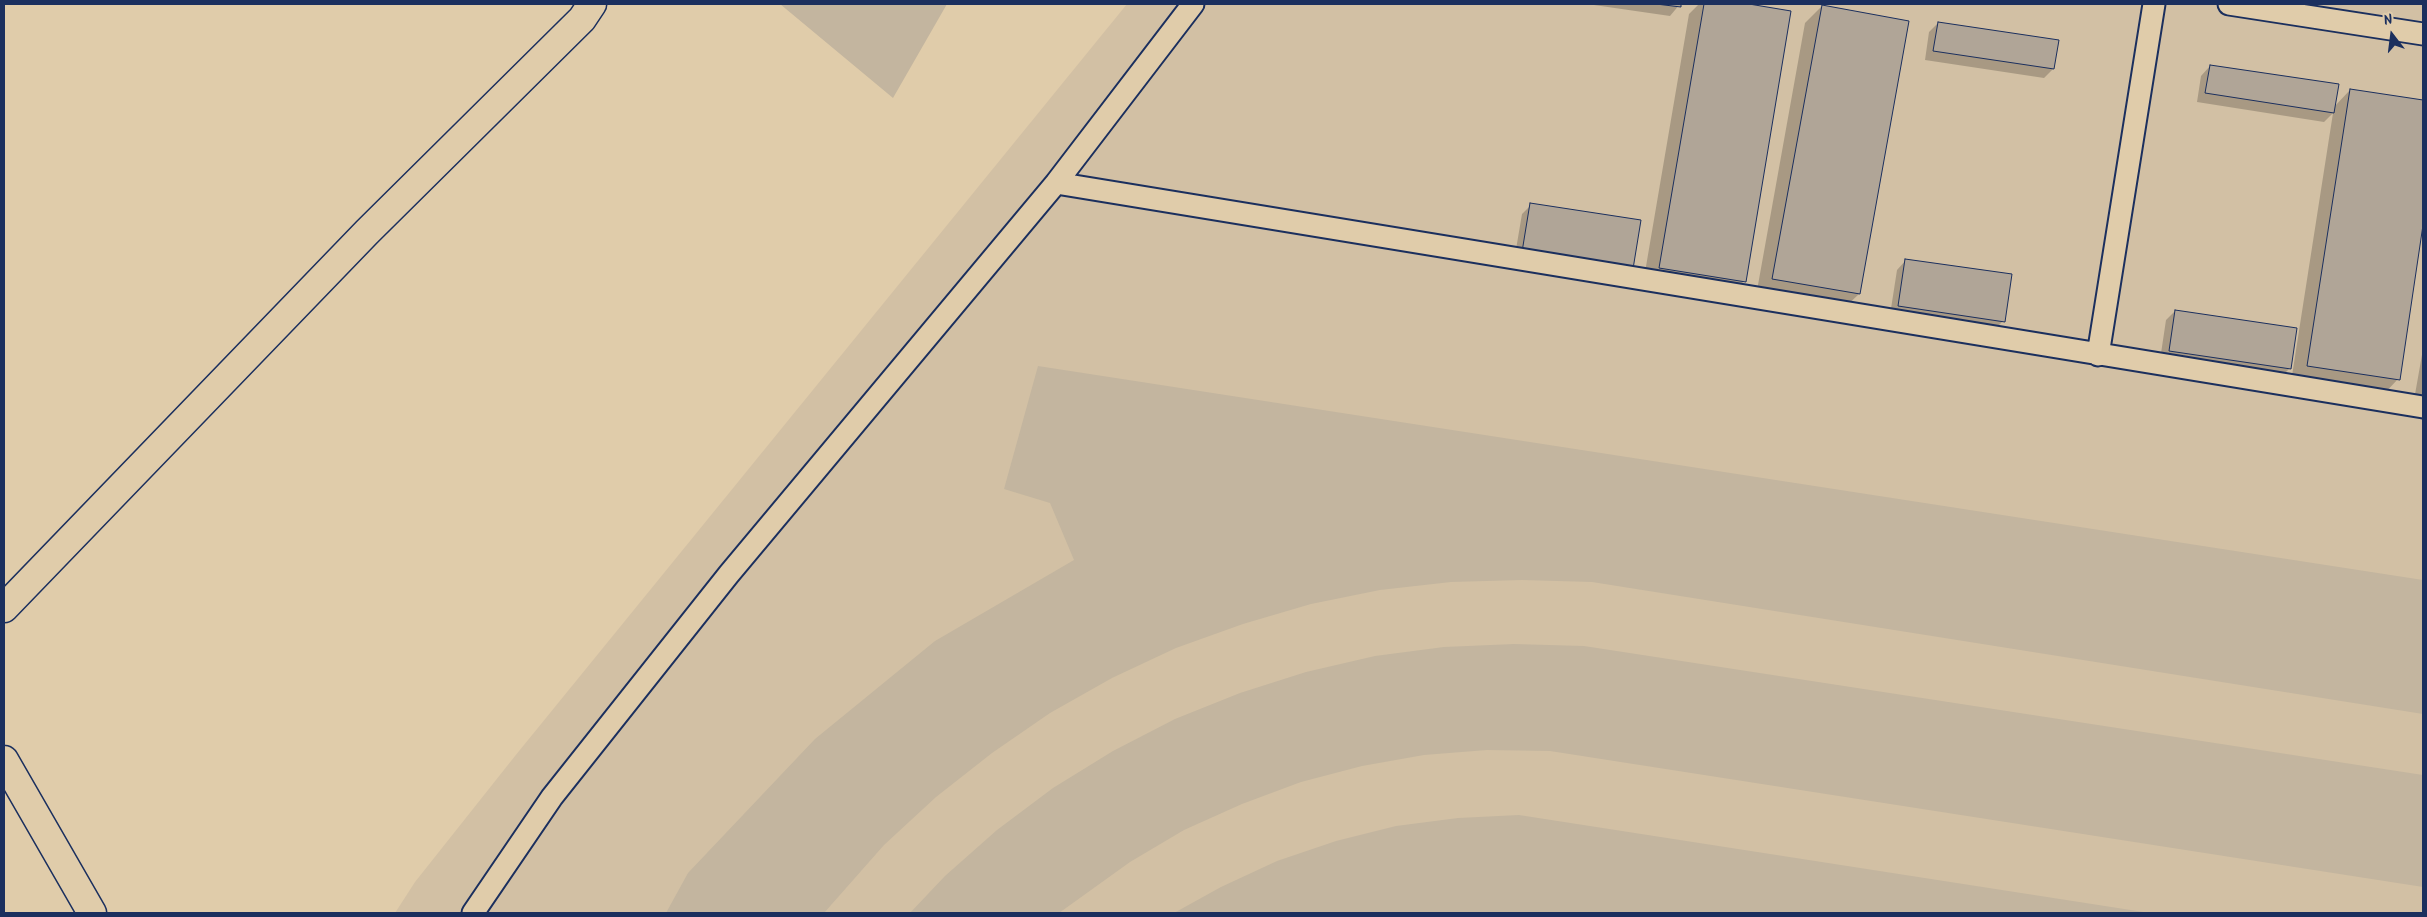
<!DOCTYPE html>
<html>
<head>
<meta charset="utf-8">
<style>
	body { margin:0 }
	#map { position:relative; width:2427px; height:917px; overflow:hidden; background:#e0ccaa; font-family:Kalam,sans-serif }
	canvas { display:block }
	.frame { position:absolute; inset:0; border:5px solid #1b2f5e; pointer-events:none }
	.north { position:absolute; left:2367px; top:10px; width:50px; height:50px; -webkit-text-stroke:4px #e0ccaa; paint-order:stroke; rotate:345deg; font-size:14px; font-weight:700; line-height:20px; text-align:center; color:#1b2f5e }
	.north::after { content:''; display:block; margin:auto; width:18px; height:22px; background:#1b2f5e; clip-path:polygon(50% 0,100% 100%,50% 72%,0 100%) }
</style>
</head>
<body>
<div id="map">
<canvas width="2427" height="917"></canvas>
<div class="frame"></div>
<div class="north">N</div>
</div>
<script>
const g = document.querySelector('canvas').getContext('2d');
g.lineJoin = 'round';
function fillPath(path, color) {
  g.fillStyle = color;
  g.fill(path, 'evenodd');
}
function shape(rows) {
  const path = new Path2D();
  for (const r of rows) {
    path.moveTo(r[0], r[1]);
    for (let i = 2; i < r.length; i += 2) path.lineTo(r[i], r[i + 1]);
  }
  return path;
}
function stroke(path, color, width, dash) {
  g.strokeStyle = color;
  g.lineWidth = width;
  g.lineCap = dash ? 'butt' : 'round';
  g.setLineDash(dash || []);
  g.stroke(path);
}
const built = shape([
	[1127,4,2423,4,2423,913,395,913,415,882,515,756]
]);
const green = shape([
	[780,4,947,4,893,98],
	[1038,366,2423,580,2423,714,1592,582,1522,580,1451,582,1380,590,1311,604,1243,624,1176,648,1112,678,1050,713,992,753,936,797,884,845,824,913,666,913,688,873,815,739,935,641,1074,560,1050,503,1004,489],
	[1514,644,1584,646,2423,775,2423,887,1550,751,1487,750,1424,755,1362,766,1301,782,1242,804,1184,830,1130,862,1059,913,910,913,945,876,997,830,1053,788,1113,751,1175,719,1240,693,1306,672,1375,656,1444,647],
	[1519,815,2150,913,1174,913,1221,887,1277,861,1336,841,1396,826,1458,818]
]);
const shadow = shape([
	[1587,4,1680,4,1670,16],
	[1699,4,1742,4,1790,12,1744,281,1728,298,1643,284,1689,14],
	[1822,6,1859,294,1842,310,1756,296,1805,23],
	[1938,23,2053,69,2044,78,1925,60,1929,32],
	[2210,66,2334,107,2350,90,2423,101,2423,217,2398,379,2382,396,2291,382,2333,113,2324,122,2197,102,2201,76],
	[1531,205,1639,221,1514,261,1522,214],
	[1906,260,2003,321,1994,330,1890,315,1897,270],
	[2175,311,2290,368,2281,377,2160,360,2166,320],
	[2423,349,2423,401,2414,400]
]);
const building = shape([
	[1656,4,1681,4,1681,7,1656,4],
	[1704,4,1749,4,1791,11,1746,282,1659,268,1704,4],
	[1822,5,1909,21,1860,294,1772,279,1822,5],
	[1938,22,2059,40,2054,69,1933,51,1938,22],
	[2210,65,2339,84,2334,113,2205,93,2210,65],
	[2350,89,2423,100,2423,225,2400,380,2307,366,2350,89],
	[1530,203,1641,220,1633,269,1522,252,1530,203],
	[1905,259,2012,274,2005,322,1898,306,1905,259],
	[2175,310,2297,328,2291,369,2169,351,2175,310]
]);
const lane = shape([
	[2229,4,2423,34],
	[1056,183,2423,407],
	[2098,355,2154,4],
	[473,913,552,797,729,574,1056,183,1193,4]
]);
const street = shape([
	[4,608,367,232,582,19,592,4],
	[4,760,92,913]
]);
fillPath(built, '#d2c0a4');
fillPath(green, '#c3b59f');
fillPath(shadow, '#0003');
fillPath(building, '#b0a597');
stroke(building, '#1b2f5e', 1);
stroke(lane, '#1b2f5e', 25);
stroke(street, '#1b2f5e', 31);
stroke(lane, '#e0ccaa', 21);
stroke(street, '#e0ccaa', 28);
</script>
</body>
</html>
